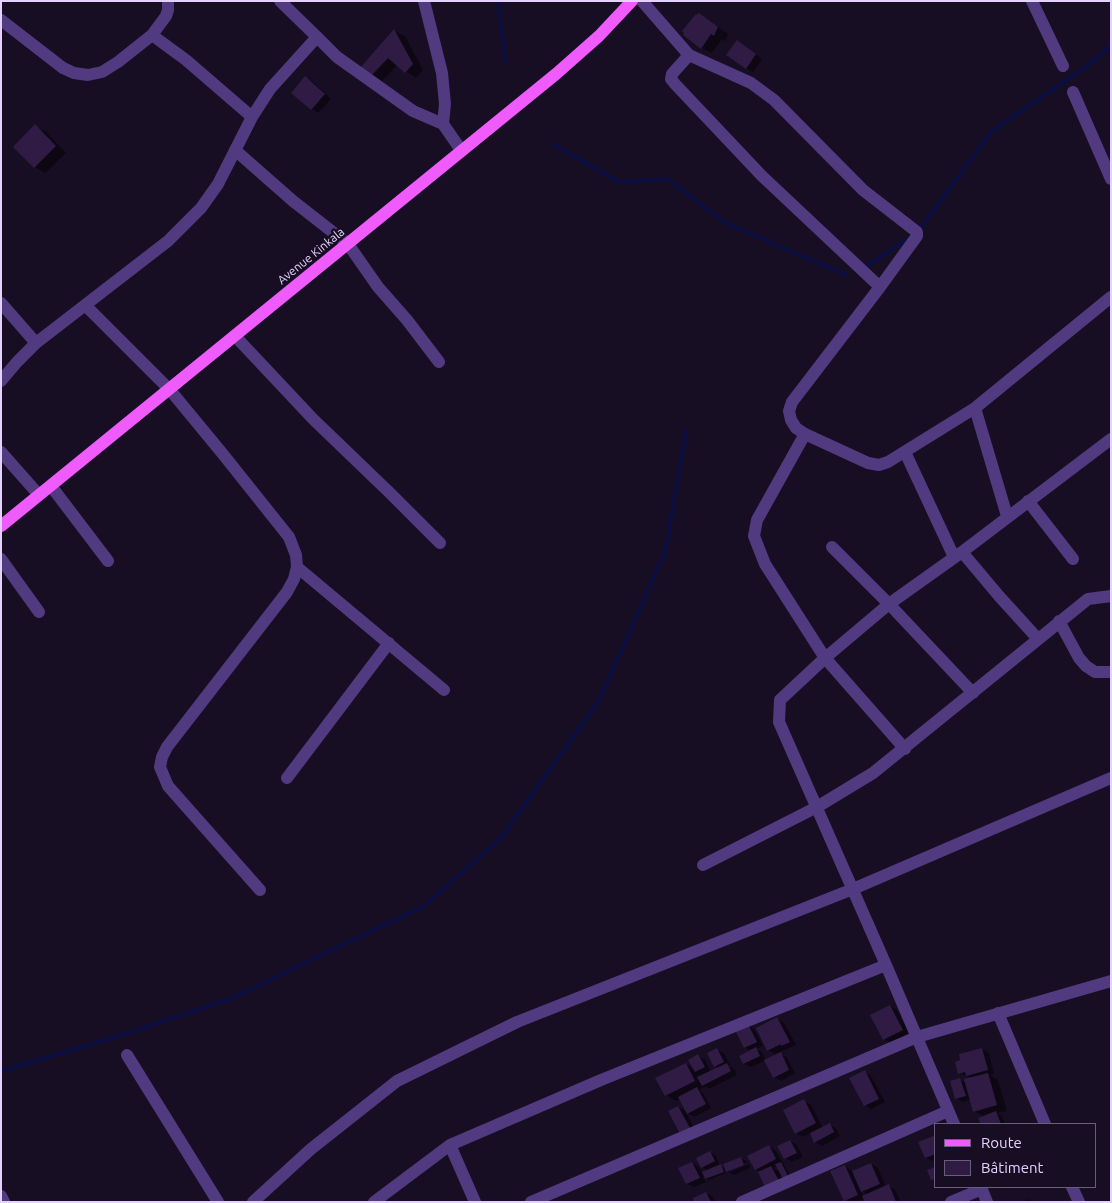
<!DOCTYPE html>
<html>
<head>
<meta charset="utf-8">
<style>
	body { margin:0 }
	#map { position:relative; width:1112px; height:1203px; overflow:hidden; background:#180e23; font-family:Ubuntu,sans-serif }
	canvas { display:block }
	.frame { position:absolute; inset:0; border:2px solid #e4d1fe; pointer-events:none }
	.legend { position:absolute; left:934px; top:1123px; width:162px; height:65px; box-sizing:border-box; background:#180e23; border:1px solid #6a5c7b; margin:0; padding:6px 9px; list-style:none; font-size:15px; color:#e4d1fe }
	.legend li { display:flex; align-items:center; gap:10px; height:25px }
	.legend b { width:25px; border:1px solid #6a5c7b }
</style>
</head>
<body>
<div id="map">
<canvas width="1112" height="1203"></canvas>
<div class="frame"></div>
<ul class="legend">
<li><b style="height:6px;background:#ef5bfc"></b>Route</li>
<li><b style="height:14px;background:#2f1b44"></b>Bâtiment</li>
</ul>
</div>
<script>
const g = document.querySelector('canvas').getContext('2d');
g.lineJoin = 'round';
function fillPath(path, color) {
  g.fillStyle = color;
  g.fill(path, 'evenodd');
}
function shape(rows) {
  const path = new Path2D();
  for (const r of rows) {
    path.moveTo(r[0], r[1]);
    for (let i = 2; i < r.length; i += 2) path.lineTo(r[i], r[i + 1]);
  }
  return path;
}
function stroke(path, color, width, dash) {
  g.strokeStyle = color;
  g.lineWidth = width;
  g.lineCap = dash ? 'butt' : 'round';
  g.setLineDash(dash || []);
  g.stroke(path);
}
function write(font, color, halo, rows, align = 'center') {
  g.font = font + ' Ubuntu,sans-serif';
  g.lineWidth = 5;
  g.setLineDash([]);
  g.textBaseline = 'middle';
  g.strokeStyle = halo;
  g.fillStyle = color;
  for (const [text, x, y, turn = 0] of rows) {
    g.save();
    g.translate(x, y);
    g.rotate((+turn || 0) * Math.PI / 180);
    g.textAlign = isNaN(turn) ? turn : align;
    if (halo) g.strokeText(text, 0, 0);
    g.fillText(text, 0, 0);
    g.restore();
  }
}
const shadow = shape([
	[699,14,728,34,725,41,722,39,712,53,701,48,698,16],
	[395,31,405,36,423,70,416,78,397,65,382,81,372,75],
	[744,45,762,59,753,72,746,68],
	[306,78,312,81,331,99,318,113,312,109],
	[35,126,46,132,66,153,45,173,35,167],
	[890,1006,897,1010,909,1033,891,1043,884,1039],
	[777,1019,784,1023,796,1045,775,1054,768,1050],
	[748,1025,754,1029,763,1046,756,1049,762,1052,766,1061,781,1054,787,1058,795,1073,781,1081,774,1077,766,1060,751,1067,744,1064,740,1056,751,1051,745,1048,736,1031],
	[982,1049,989,1053,994,1074,990,1075,998,1080,1007,1111,997,1113,1002,1116,1005,1124,982,1124,980,1119,985,1117,974,1111,971,1099,963,1102,956,1098,960,1080,967,1083,972,1078,959,1073],
	[717,1050,724,1053,730,1065,729,1066,734,1069,737,1075,709,1089,706,1086,699,1090,703,1093,711,1108,694,1117,686,1112,696,1132,687,1137,678,1107,687,1112,680,1099,676,1101,666,1095,686,1064,695,1070,698,1056,705,1060,711,1072,719,1068,715,1066],
	[865,1072,871,1076,885,1102,871,1109,865,1105],
	[804,1101,811,1105,823,1128,830,1125,836,1128,840,1136,822,1146,815,1142,811,1133,803,1137,796,1133],
	[936,1136,936,1160,933,1161,926,1158,920,1142],
	[790,1141,797,1145,803,1157,792,1162,785,1158],
	[769,1147,776,1151,791,1177,787,1179,781,1176,785,1184,755,1169],
	[777,1165,781,1172,773,1168],
	[710,1152,716,1156,720,1166,727,1169,741,1158,748,1162,730,1169,730,1172,749,1164,750,1168,734,1175,724,1169,726,1173,709,1180,703,1177,706,1182,694,1187,687,1184,692,1163,699,1167,702,1173,708,1171,702,1167,698,1158],
	[871,1164,878,1168,886,1187,889,1186,895,1190,901,1202,866,1202,865,1198,858,1202,845,1200,845,1166,853,1172],
	[861,1190,868,1195,864,1197],
	[706,1193,713,1197,715,1202,696,1202],
	[1029,1199,1034,1202,1022,1202]
]);
const stream = shape([
	[498,1,505,62],
	[553,144,619,182,667,179,726,223,846,275],
	[920,229,992,131,1094,61,1111,45],
	[865,267,909,238],
	[1,1071,110,1039,230,999,424,906,500,839,599,701,665,552,686,431]
]);
const building = shape([
	[699,13,718,27,714,36,711,34,701,49,683,35,684,33,682,31,696,14,697,15],
	[394,29,413,64,405,73,388,58,371,76,360,68],
	[737,40,756,54,746,69,726,55],
	[305,76,325,94,311,110,291,93],
	[35,124,56,146,34,168,13,147],
	[890,1005,903,1030,883,1040,870,1015],
	[777,1017,790,1042,781,1046,781,1044,767,1051,756,1028],
	[748,1024,757,1042,744,1048,735,1030],
	[756,1047,760,1056,743,1064,739,1056],
	[717,1048,724,1062,714,1067,707,1053],
	[982,1048,988,1070,966,1076,965,1072,958,1074,955,1062,960,1060,959,1054],
	[781,1052,789,1070,773,1078,764,1060],
	[698,1054,705,1067,695,1072,688,1060],
	[686,1063,695,1081,665,1096,655,1078],
	[727,1063,731,1071,702,1086,697,1077],
	[865,1070,879,1099,864,1106,849,1078],
	[988,1073,997,1105,973,1112,964,1079],
	[960,1078,966,1096,955,1099,950,1081],
	[697,1087,706,1104,687,1114,678,1097],
	[804,1099,816,1123,795,1134,783,1110],
	[678,1106,690,1128,680,1134,668,1111],
	[996,1111,1001,1124,981,1124,978,1118],
	[830,1123,834,1132,814,1143,810,1133],
	[936,1135,936,1154,925,1158,918,1142],
	[790,1140,797,1153,784,1159,777,1146],
	[769,1145,776,1159,755,1170,747,1156],
	[710,1151,715,1161,701,1168,696,1158],
	[741,1157,744,1165,726,1172,723,1164],
	[692,1162,700,1178,686,1184,678,1168],
	[781,1162,788,1176,783,1179,775,1164],
	[871,1163,880,1184,861,1192,852,1171],
	[721,1164,724,1172,705,1179,702,1172],
	[845,1165,858,1195,844,1201,830,1171],
	[771,1166,779,1181,765,1187,758,1172],
	[936,1167,936,1179,931,1180,927,1170],
	[889,1184,896,1202,865,1202,862,1196],
	[706,1192,711,1202,694,1202,693,1198]
]);
const minor = shape([
	[280,1,317,37],
	[424,1,442,73,445,104,443,124],
	[642,1,689,55,672,74,671,79,675,84,762,176,880,287],
	[1032,1,1063,66],
	[1,20,63,68,74,73,88,75,102,72,118,62,152,35,186,60,252,117,270,89,317,37,337,57,413,111,443,124,461,150],
	[152,35,166,16,168,10,168,1],
	[689,55,751,83,774,100,863,190,917,232,917,236,880,287,792,402,789,411,791,420,796,428,805,434,868,463,879,465,888,462,975,408,1111,297],
	[1073,92,1111,179],
	[235,150,293,201,348,244,378,287,407,320,439,362],
	[1,303,36,343],
	[85,305,170,390,222,453,289,537,296,555,297,567,294,579,287,592,167,747,162,757,160,767,168,786,260,890],
	[235,336,313,419,391,494,440,543],
	[1,381,17,362,36,343,168,241,201,208,218,184,252,117],
	[975,408,1007,516],
	[805,434,757,520,754,536,765,564,825,658,905,749],
	[1,452,39,495],
	[905,452,954,557],
	[51,486,108,561],
	[1028,501,1073,559],
	[832,547,889,604,973,693],
	[962,552,999,596,1038,639],
	[1,559,39,612],
	[297,567,444,690],
	[1059,621,1079,658,1086,666,1095,672,1111,672],
	[287,778,389,643],
	[703,865,817,807,873,773,1088,599,1111,596],
	[998,1013,1045,1124],
	[127,1055,218,1202],
	[954,1124,886,965,779,722,780,700,825,658,889,604,962,552,1111,439],
	[450,1145,475,1202],
	[981,1187,987,1202],
	[1072,1187,1079,1202],
	[1,1196,4,1202],
	[253,1202,311,1149,397,1081,517,1022,853,889,1111,778],
	[374,1202,450,1145,601,1080,886,965],
	[531,1202,917,1037,1111,981],
	[742,1202,948,1111],
	[951,1202,982,1189]
]);
const major = shape([
	[1,526,556,74,599,36,632,1]
]);
const streetNames = [
	["Avenue Kinkala",311,256,-39]
];
fillPath(shadow, '#0007');
stroke(stream, '#0b0e40', 4);
fillPath(building, '#2f1b44');
stroke(minor, '#523a81', 12);
stroke(major, '#ef5bfc', 12);
write('12px', '#e4d1fe', '#180e23', streetNames);
</script>
</body>
</html>
